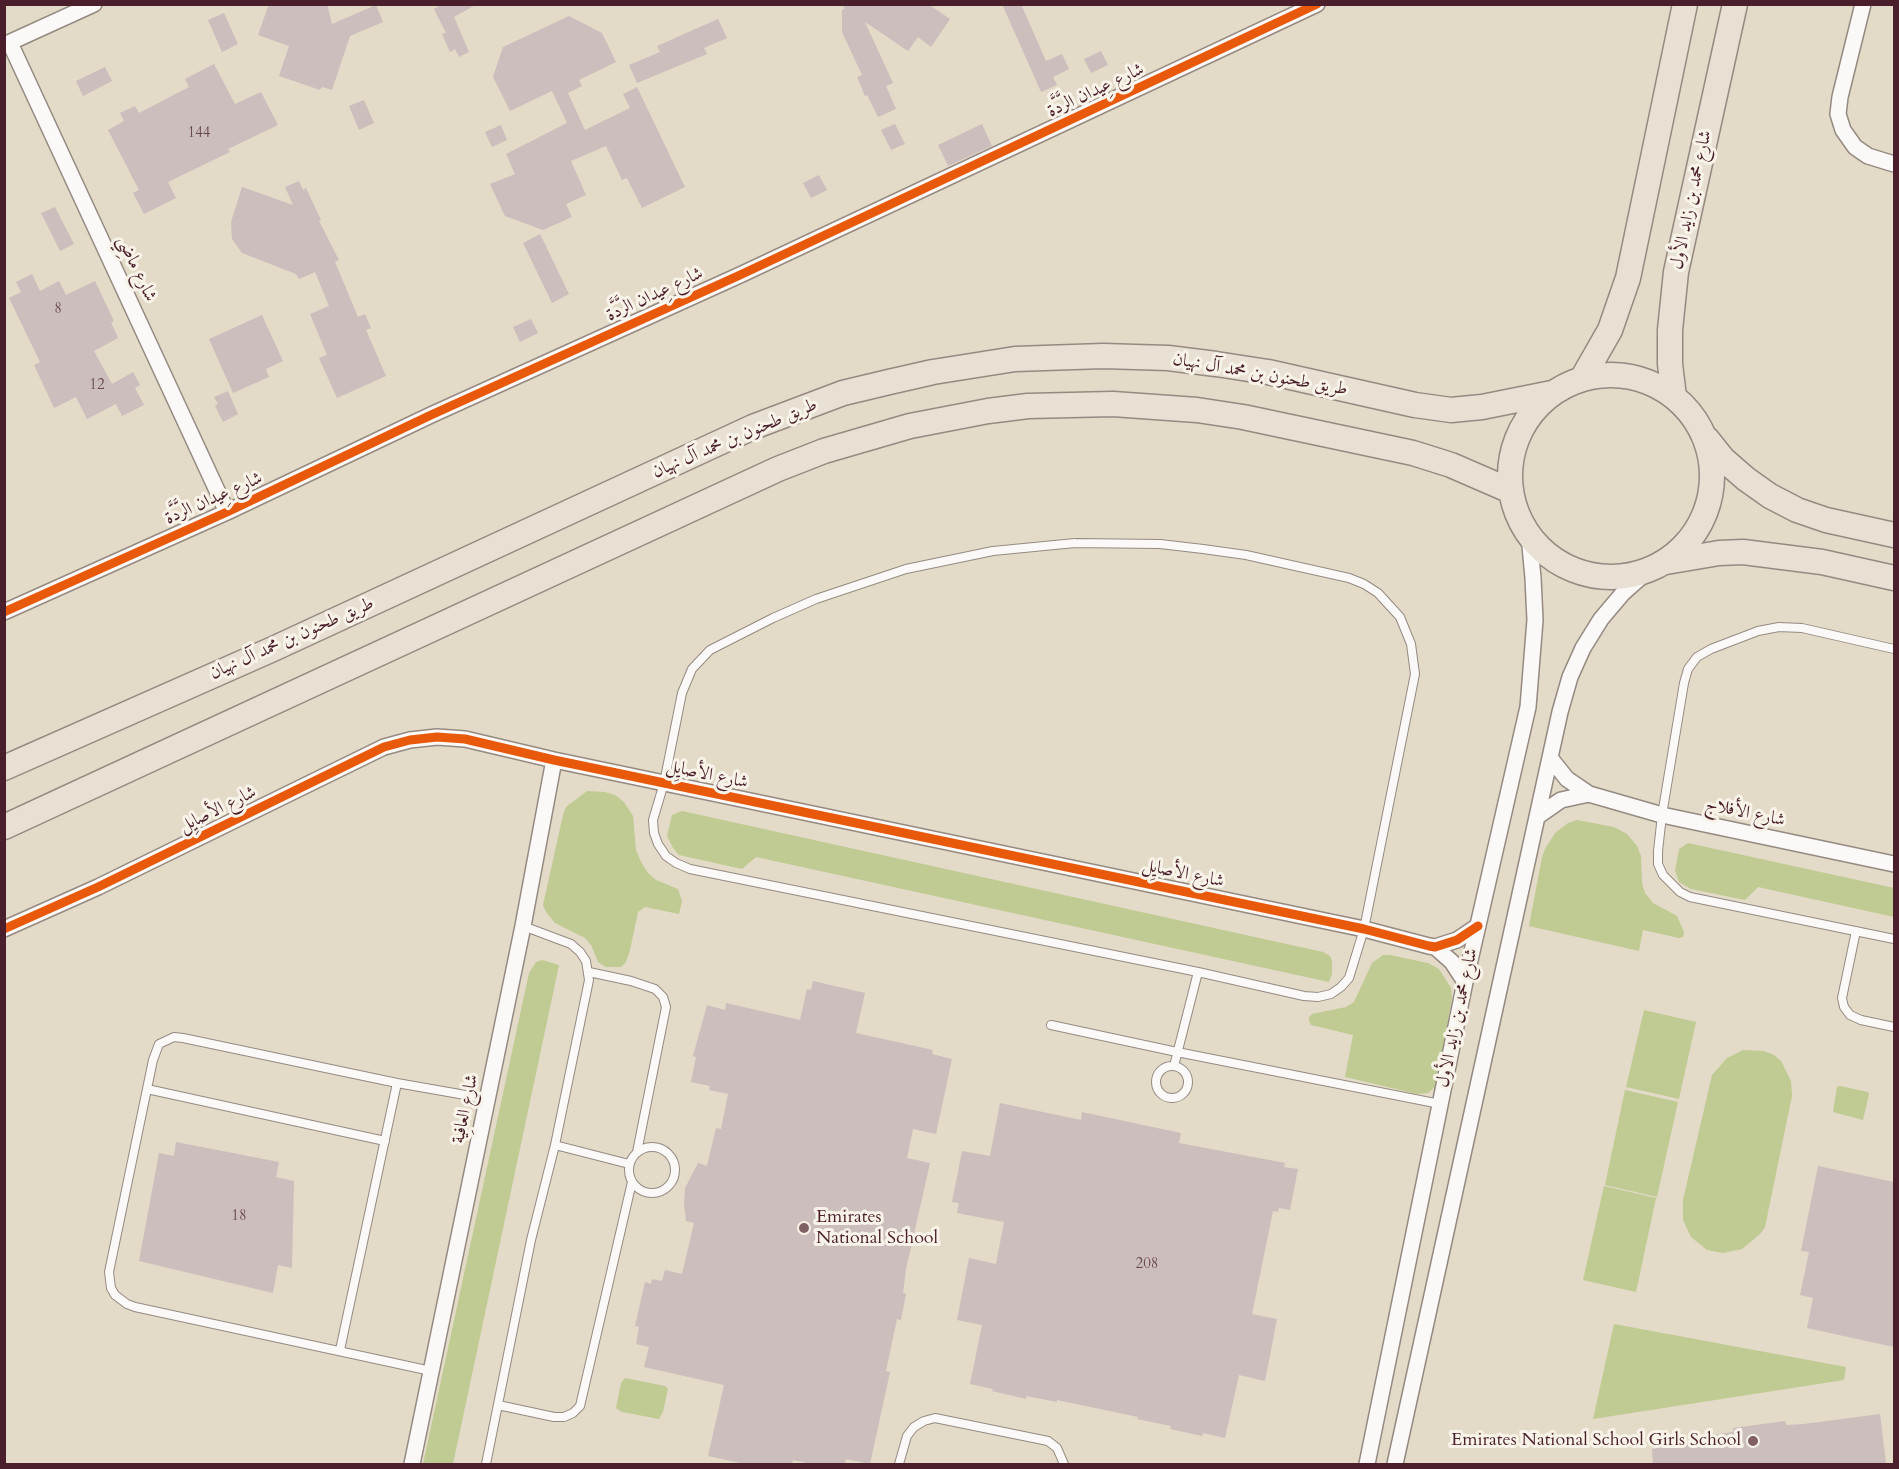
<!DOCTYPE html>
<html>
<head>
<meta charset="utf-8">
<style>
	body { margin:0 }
	#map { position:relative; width:1899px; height:1469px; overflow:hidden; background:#e3dac7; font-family:Cardo,serif }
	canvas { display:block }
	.frame { position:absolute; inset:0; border:6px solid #4a1f2b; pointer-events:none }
</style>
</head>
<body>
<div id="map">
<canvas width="1899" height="1469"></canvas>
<div class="frame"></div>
</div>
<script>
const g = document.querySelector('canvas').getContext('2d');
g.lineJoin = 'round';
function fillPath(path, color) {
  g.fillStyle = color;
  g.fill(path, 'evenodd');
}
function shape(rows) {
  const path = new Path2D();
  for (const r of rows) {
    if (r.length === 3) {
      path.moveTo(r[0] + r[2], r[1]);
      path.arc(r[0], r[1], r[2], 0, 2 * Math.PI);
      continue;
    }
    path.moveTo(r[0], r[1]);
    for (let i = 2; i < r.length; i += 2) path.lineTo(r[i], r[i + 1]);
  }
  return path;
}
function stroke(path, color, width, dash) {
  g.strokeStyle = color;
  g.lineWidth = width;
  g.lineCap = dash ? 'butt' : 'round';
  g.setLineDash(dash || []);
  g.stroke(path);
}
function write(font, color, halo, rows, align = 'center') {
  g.font = font + ' Cardo,Amiri,serif';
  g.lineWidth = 6;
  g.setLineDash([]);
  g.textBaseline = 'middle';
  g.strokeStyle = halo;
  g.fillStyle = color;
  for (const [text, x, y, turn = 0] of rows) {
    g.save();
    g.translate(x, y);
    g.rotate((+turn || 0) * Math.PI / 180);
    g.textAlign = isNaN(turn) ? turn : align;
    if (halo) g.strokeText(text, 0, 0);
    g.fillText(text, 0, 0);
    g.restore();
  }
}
const green = shape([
	[587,791,605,792,615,795,624,802,633,816,636,850,641,862,648,873,656,880,678,889,682,901,679,914,645,907,638,912,630,950,626,962,621,967,606,967,598,962,591,945,585,938,555,923,546,912,543,905,563,815,566,807],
	[682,811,1323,952,1330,956,1332,961,1332,974,1329,982,756,857,742,869,679,855,673,848,667,836,672,815],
	[1577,820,1614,827,1627,834,1637,846,1641,856,1642,883,1645,893,1653,903,1677,916,1684,932,1683,937,1679,938,1643,930,1639,951,1529,926,1542,857,1545,849,1555,833,1568,823],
	[1688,843,1894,888,1894,917,1758,887,1745,900,1691,889,1679,882,1675,871,1679,849],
	[1383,955,1390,955,1428,963,1439,969,1451,988,1452,998,1436,1086,1428,1093,1417,1094,1345,1077,1353,1035,1311,1025,1309,1021,1309,1017,1312,1014,1346,1007,1354,1002,1372,963],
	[542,960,559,965,453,1464,423,1464,529,973,536,962],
	[1644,1010,1696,1022,1679,1099,1626,1087],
	[1743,1050,1764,1051,1774,1055,1781,1061,1791,1081,1792,1096,1765,1227,1760,1234,1742,1249,1723,1253,1707,1250,1691,1237,1683,1220,1683,1200,1712,1075,1727,1058],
	[1840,1086,1868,1092,1869,1094,1863,1120,1833,1112,1837,1087],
	[1625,1090,1678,1102,1657,1197,1605,1185],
	[1604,1186,1656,1198,1636,1292,1583,1280],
	[1614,1324,1846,1367,1844,1380,1593,1419],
	[625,1378,665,1386,668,1389,667,1393,663,1412,659,1419,622,1412,616,1408,621,1383]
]);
const building = shape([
	[269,4,327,4,332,24,376,5,383,22,350,36,332,90,322,87,320,90,279,76,289,46,258,35],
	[442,4,477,4,454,17,469,52,459,57,455,49,450,52,442,34,446,33,434,9],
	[840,4,928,4,950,19,931,47,918,37,908,51,865,22,893,83,886,86,896,109,878,117,867,95,865,96,857,77,862,75,842,32,842,10,845,8],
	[1002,4,1021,4,1046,61,1062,54,1069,69,1053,77,1057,85,1041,92],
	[224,13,238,44,222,52,208,20],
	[569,16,602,33,616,62,579,80,582,86,568,93,585,130,630,108,623,94,637,87,685,187,642,208,627,178,622,180,606,146,571,161,586,195,566,204,572,217,543,230,505,216,490,184,515,174,506,154,567,123,552,91,510,111,493,77,503,47],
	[718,19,727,38,704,48,707,54,637,83,629,65,660,52,657,46],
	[1101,51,1108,65,1091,73,1084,59],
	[214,64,235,104,261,92,278,125,228,149,230,152,168,182,176,198,144,214,133,193,139,190,108,130,124,121,120,113,135,106,139,113,189,87,185,79],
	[105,67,112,81,83,96,76,81],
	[364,100,374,123,359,130,349,106],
	[895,124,905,144,891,150,881,130],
	[982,124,992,146,948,166,938,145],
	[501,125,507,140,492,147,485,132],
	[819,175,827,190,811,198,803,183],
	[299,181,303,190,306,188,321,220,319,221,339,260,335,262,358,317,365,314,371,328,366,330,386,376,337,398,319,358,327,355,310,314,329,306,315,272,299,279,296,274,242,253,232,239,231,222,242,187,293,205,285,187],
	[55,207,74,244,60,251,41,213],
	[540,234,569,294,552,303,523,243],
	[32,274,40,291,59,281,66,295,95,281,114,321,111,322,118,338,94,351,112,384,133,372,140,385,135,388,144,405,122,416,116,404,87,419,76,397,54,408,34,365,40,362,9,298,21,292,16,282],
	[262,315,283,361,266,369,269,377,233,393,209,339],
	[531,319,538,333,520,342,513,327],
	[228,391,238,414,223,422,215,406,218,404,214,397],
	[813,981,865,993,856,1033,933,1050,932,1054,952,1059,936,1134,913,1129,907,1158,930,1163,906,1269,903,1293,906,1294,901,1320,897,1319,886,1371,890,1372,870,1464,846,1459,845,1464,811,1464,793,1460,792,1464,745,1464,708,1456,724,1385,644,1367,649,1347,636,1344,639,1327,635,1326,645,1282,651,1284,652,1279,662,1281,665,1270,682,1274,694,1223,686,1221,684,1204,685,1188,698,1163,707,1166,716,1128,721,1129,728,1094,709,1090,710,1086,691,1082,696,1057,693,1056,707,1005,725,1010,726,1003,800,1020,807,989,811,990],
	[1000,1103,1081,1120,1082,1112,1181,1133,1179,1143,1285,1163,1284,1167,1298,1169,1290,1210,1279,1208,1278,1212,1273,1211,1252,1314,1277,1319,1265,1381,1239,1375,1225,1438,1203,1433,1202,1436,1170,1429,1171,1426,1137,1419,1138,1417,1057,1400,1057,1402,1026,1396,1026,1399,992,1391,993,1389,970,1384,982,1325,957,1320,969,1258,996,1264,1004,1222,957,1213,959,1203,952,1202,962,1151,990,1156],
	[176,1142,279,1162,276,1177,294,1181,292,1268,278,1265,273,1293,139,1261,159,1153,174,1156],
	[1818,1166,1894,1182,1894,1347,1807,1328,1813,1298,1800,1295,1809,1252,1801,1251],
	[1880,1414,1886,1463,1653,1464,1652,1449,1700,1442,1699,1437,1733,1432,1733,1428,1785,1421,1786,1425,1804,1424]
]);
const service = shape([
	[1075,543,1160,544,1203,549,1246,555,1349,578,1364,584,1378,593,1400,617,1411,644,1415,674,1364,929,1349,978,1341,987,1331,994,1318,997,1304,996,1198,972,690,869,676,863,666,856,658,844,654,833,653,820,664,783,682,693,692,669,710,650,773,618,816,599,906,569,993,551,1075,543],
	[1894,649,1802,628,1779,627,1758,631,1711,649,1697,657,1688,669,1684,683,1662,815,1658,851,1658,864,1663,875,1680,892,1690,897,1894,939],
	[1856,931,1842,998,1844,1007,1850,1015,1861,1020,1894,1027],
	[589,972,631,981,655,989,663,997,666,1007,637,1152],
	[1051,1025,1177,1052,1440,1104],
	[1172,1082,16],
	[1174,1066,1198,972],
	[147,1089,385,1141],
	[555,1145,629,1164],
	[652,1170,23],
	[340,1350,397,1083],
	[431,1371,135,1307,127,1304,115,1295,111,1288,109,1272,153,1060,159,1044,174,1037,183,1038,397,1083,488,1099],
	[498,1405,554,1417,564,1417,573,1413,580,1406,632,1182],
	[486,1464,531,1240,555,1145,589,980,586,961,580,952,571,944,523,926],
	[899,1464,907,1436,914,1427,924,1421,935,1418,1048,1441,1057,1448,1064,1464]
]);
const minor = shape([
	[1863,4,1840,97,1838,114,1843,130,1855,147,1868,156,1894,164],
	[10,43,227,512],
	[4,45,94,4],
	[4,612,227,512,431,415,740,275,1317,4],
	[1551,759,1567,779,1589,794,1662,815,1894,864],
	[1538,816,1561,800,1589,794],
	[4,929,98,887,384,747,410,740,437,737,465,739,554,760,1364,929,1429,946,1435,947,1457,940,1478,926],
	[1435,947,1452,962,1465,982],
	[412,1464,523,926,554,760],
	[1367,1464,1465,982,1528,707,1535,620,1533,578,1529,535],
	[1395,1464,1560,712,1570,677,1583,648,1601,619,1623,593,1649,570]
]);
const primary = shape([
	[1611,476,101],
	[1582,379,1610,330,1628,278,1685,4],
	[1674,397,1670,364,1670,330,1676,272,1735,4],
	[1707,439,1723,459,1746,479,1770,496,1797,510,1826,520,1894,535],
	[1666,562,1719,553,1743,552,1822,562,1894,578],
	[4,768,273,649,753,427,843,393,889,382,933,372,1015,359,1103,356,1168,358,1216,364,1268,372,1415,405,1451,410,1482,407,1552,393],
	[4,827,778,469,824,451,910,426,988,411,1028,406,1113,404,1197,410,1243,417,1413,453,1451,465,1511,491]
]);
const cycleway = shape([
	[4,612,227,512,431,415,740,275,1317,4],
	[4,929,98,887,384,747,410,740,437,737,465,739,554,760,1364,929,1429,946,1435,947,1457,940,1478,926]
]);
const markers = [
	[804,1228,6,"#806062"],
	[1753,1441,6,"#806062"]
];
const numberNames = [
	["144",199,134],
	["8",58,310],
	["12",97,386],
	["18",239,1217],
	["208",1147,1265]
];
const streetNames = [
	["شارع عِيدان الرَّدَّة",1096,91,-25],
	["شارع محمد بن زايد الأول",1692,200,-78],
	["شارع ماضِي",136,269,65],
	["شارع عِيدان الرَّدَّة",655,295,-25],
	["طريق طحنون بن محمد آل نهيان",1260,375,10],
	["طريق طحنون بن محمد آل نهيان",735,439,-23],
	["شارع عِيدان الرَّدَّة",214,499,-24],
	["طريق طحنون بن محمد آل نهيان",292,639,-24],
	["شارع الأصايِل",707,775,12],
	["شارع الأصايِل",218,810,-26],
	["شارع الأفلاج",1745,813,12],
	["شارع الأصايِل",1183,874,12],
	["شارع محمد بن زايد الأول",1458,1018,-78],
	["شارع العافِية",466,1109,-78]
];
const poiNames = [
	["Emirates",816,1218],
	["National School",816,1239],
	["Emirates National School Girls School",1741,1441,"right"]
];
fillPath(green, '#bfcb92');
fillPath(building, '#cbbebd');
stroke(service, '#958a82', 10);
stroke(minor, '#958a82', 18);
stroke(primary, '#958a82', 27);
stroke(service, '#fbf9f7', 8);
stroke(minor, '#fbf9f7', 15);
stroke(primary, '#e7e0d3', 24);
stroke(cycleway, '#e8590c', 9);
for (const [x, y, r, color] of markers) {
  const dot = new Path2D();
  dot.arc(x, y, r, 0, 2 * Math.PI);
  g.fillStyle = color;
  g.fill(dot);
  stroke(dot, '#f7f3e8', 2);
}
write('15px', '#6a4750', null, numberNames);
write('18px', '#4a1f2b', '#f7f3e8', streetNames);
write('18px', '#4a1f2b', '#f7f3e8', poiNames, 'left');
</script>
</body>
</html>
